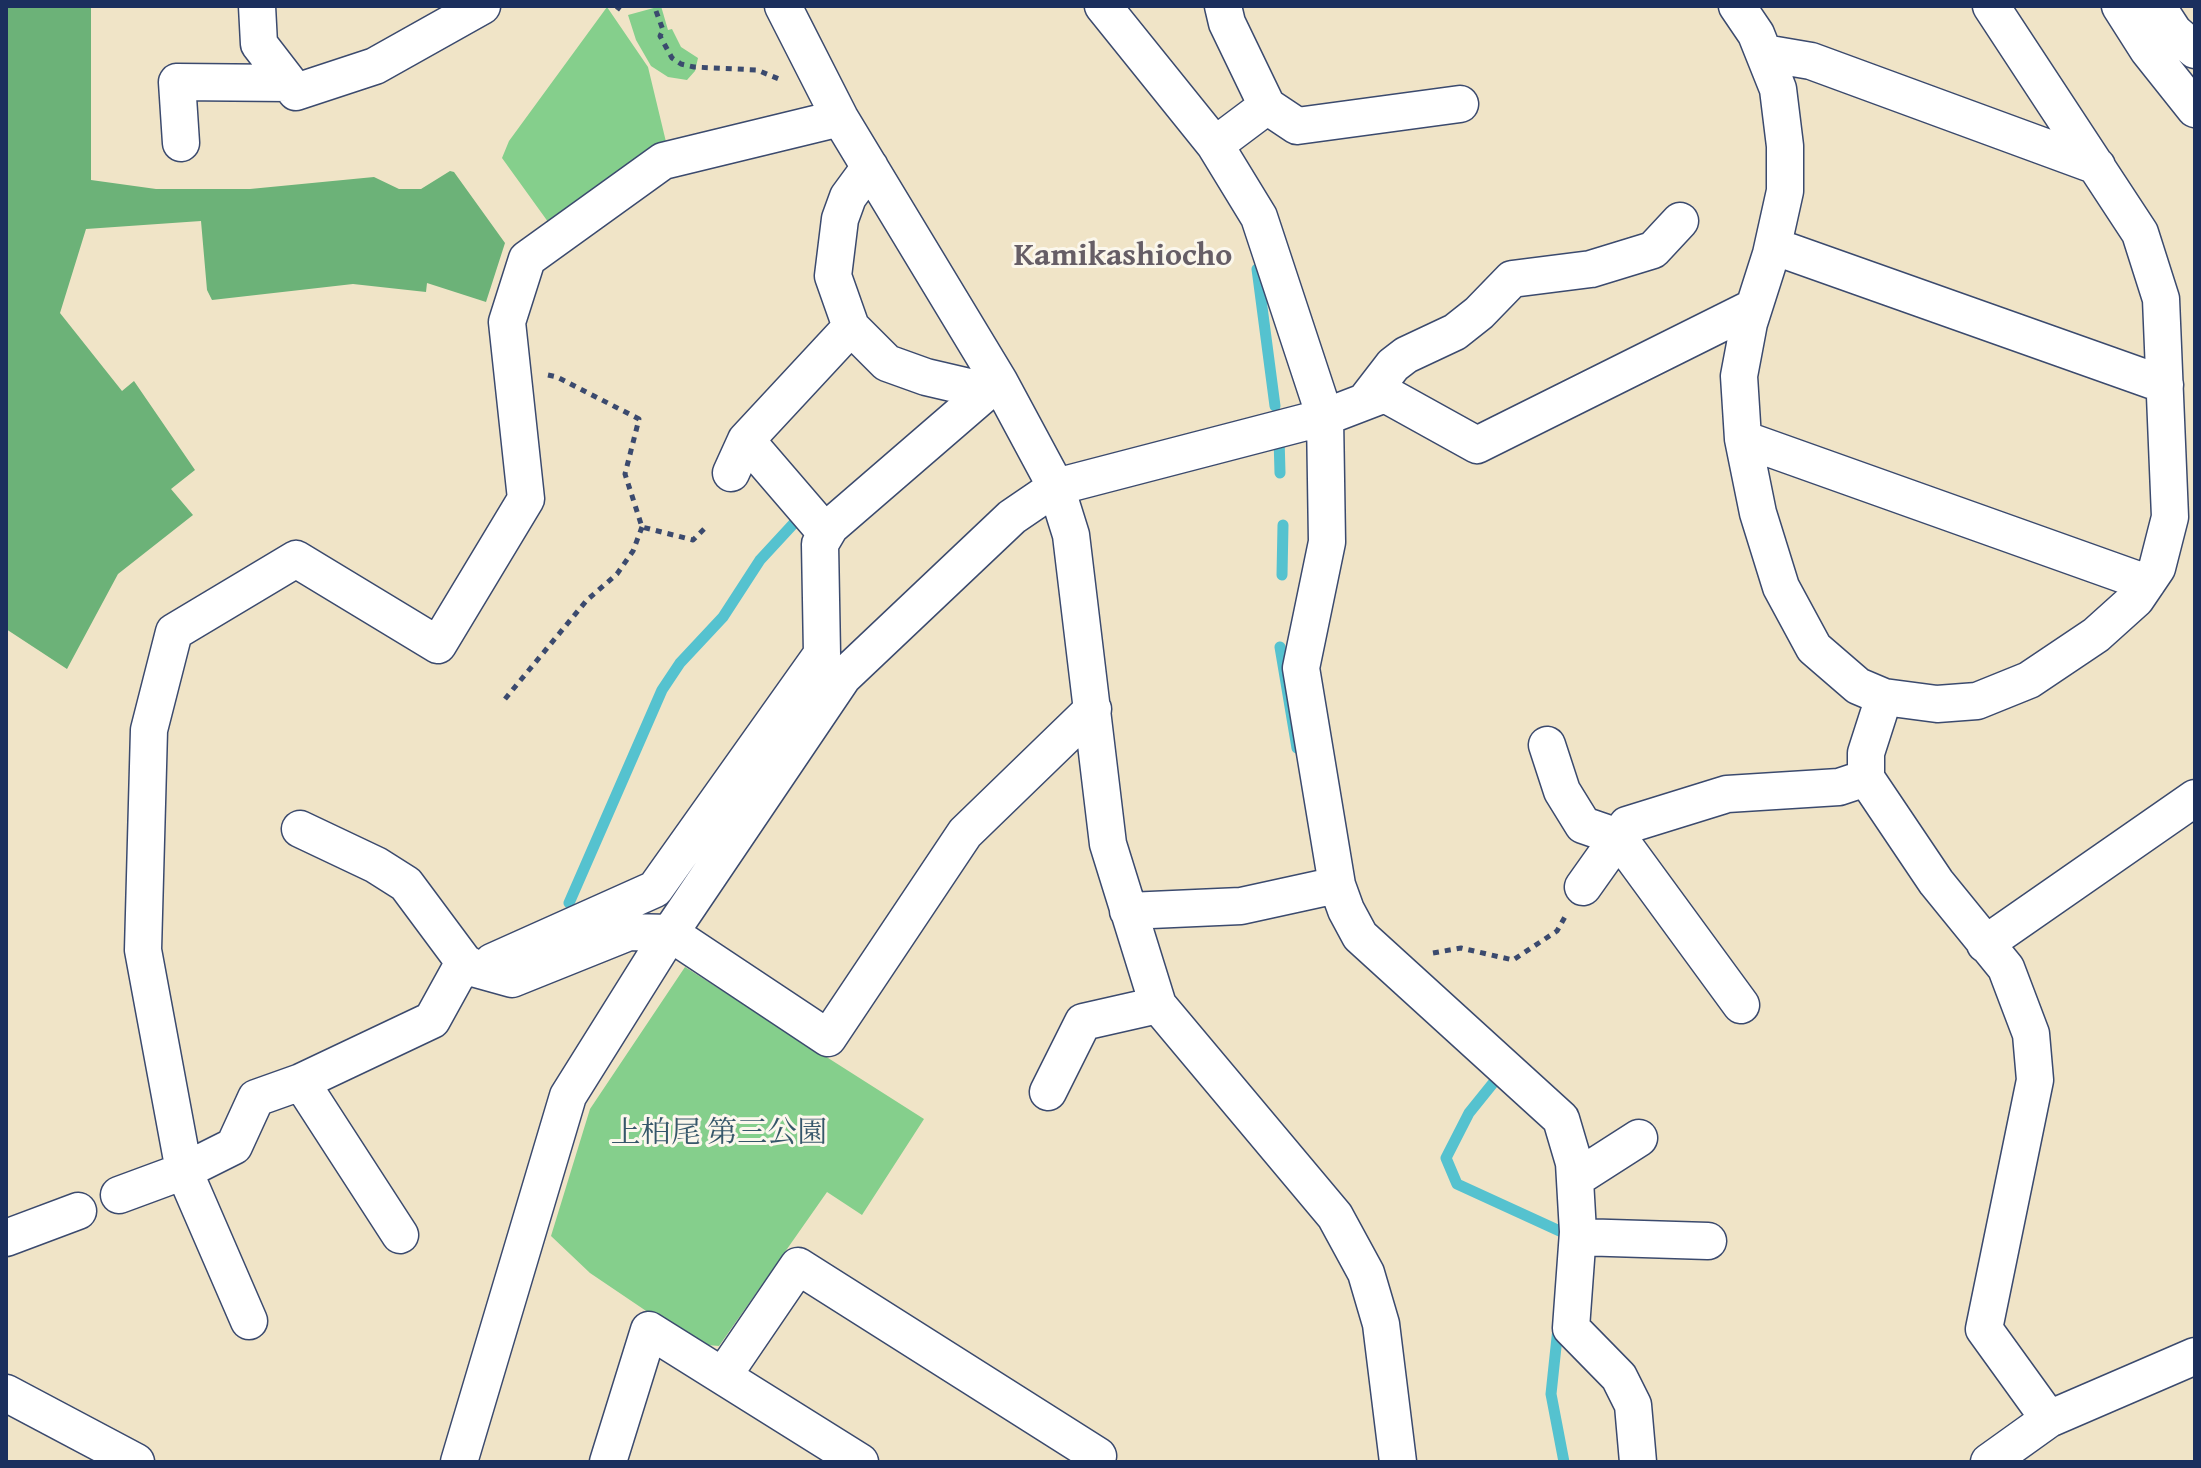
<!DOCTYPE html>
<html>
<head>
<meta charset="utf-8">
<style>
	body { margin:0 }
	#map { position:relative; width:2201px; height:1468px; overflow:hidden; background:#f0e4c7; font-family:"Gentium Book Plus",serif }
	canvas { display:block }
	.frame { position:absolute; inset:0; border:8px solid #1b2f5e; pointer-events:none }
</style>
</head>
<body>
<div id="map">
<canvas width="2201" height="1468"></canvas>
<div class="frame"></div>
</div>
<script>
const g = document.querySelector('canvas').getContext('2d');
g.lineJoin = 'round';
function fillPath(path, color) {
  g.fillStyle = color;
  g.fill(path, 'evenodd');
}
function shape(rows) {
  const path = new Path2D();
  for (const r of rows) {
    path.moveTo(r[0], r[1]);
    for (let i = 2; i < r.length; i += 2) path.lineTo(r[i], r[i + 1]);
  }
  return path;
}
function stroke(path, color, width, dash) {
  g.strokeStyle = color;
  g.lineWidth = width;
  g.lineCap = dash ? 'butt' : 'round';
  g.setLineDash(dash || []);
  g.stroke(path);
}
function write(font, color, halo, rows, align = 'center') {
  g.font = font + ' "Gentium Book Plus","Noto Serif JP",serif';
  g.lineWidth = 6;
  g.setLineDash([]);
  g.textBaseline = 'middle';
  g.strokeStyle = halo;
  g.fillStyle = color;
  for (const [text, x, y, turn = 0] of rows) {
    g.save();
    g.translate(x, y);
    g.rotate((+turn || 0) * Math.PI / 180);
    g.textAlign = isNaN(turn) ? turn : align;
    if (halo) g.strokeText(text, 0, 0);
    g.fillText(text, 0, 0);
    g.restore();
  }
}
const green = shape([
	[661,6,668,30,672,29,681,47,698,58,695,71,687,80,668,77,651,66,636,40,628,15],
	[607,7,648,67,667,146,551,226,502,158,509,141],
	[685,967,924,1119,862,1215,827,1192,719,1346,695,1344,590,1273,551,1236,590,1109]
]);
const forest = shape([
	[6,6,91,6,91,180,156,189,250,189,374,177,399,189,421,189,450,171,454,172,505,243,486,302,427,283,426,292,353,284,212,300,207,290,201,221,86,229,60,313,122,391,134,381,195,470,171,489,193,515,118,574,67,669,6,629]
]);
const stream = shape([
	[1257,269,1275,406],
	[1279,437,1280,473],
	[1282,575,1283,525],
	[1280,647,1297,748],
	[569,903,662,690,680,663,723,617,760,560,796,521],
	[1491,1071,1498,1077,1469,1113,1446,1158,1457,1184,1564,1233,1566,1239],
	[1558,1328,1551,1394,1564,1462]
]);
const path = shape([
	[617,10,620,6],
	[656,11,663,30,660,36,672,58,681,64,694,67,757,70,779,79],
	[548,375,557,377,639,419,625,474,642,527,693,540,705,528],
	[505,699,587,600,617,574,633,551,642,527],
	[1433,953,1461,948,1513,960,1557,931,1566,915]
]);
const minor = shape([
	[257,6,259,44,296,92,375,66,482,6],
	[783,6,840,118,999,381,1056,487,1071,535,1108,844,1158,1005,1335,1216,1366,1273,1381,1324,1398,1462],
	[1223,6,1227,23,1267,106],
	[1737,6,1756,34,1778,89,1785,146,1785,191,1771,254,1749,323,1739,376,1743,439,1758,513,1781,587,1814,648,1858,686,1884,697,1937,704,1977,701,2029,680,2096,635,2136,599,2157,568,2170,517,2161,299,2140,233,1991,6],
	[2120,6,2148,50,2195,109],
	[2157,6,2174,32,2195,50],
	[1764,53,1811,61,2097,166],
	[181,143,177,82,289,83],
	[1215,145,1267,106,1297,126,1460,104],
	[870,167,848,197,840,219,833,276,851,327,887,363,926,377,986,391],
	[1773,246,2165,385],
	[1366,400,1393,365,1406,355,1455,332,1479,313,1512,279,1591,269,1653,250,1680,221],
	[1743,439,2147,583],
	[731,473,746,440],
	[826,533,746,440,851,327],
	[1884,697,1866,753,1866,778,1936,882,2006,968,2031,1034,2035,1080,1984,1329,2049,1419],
	[1547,745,1562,791,1583,825,1618,837,1741,1005],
	[300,829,376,865,406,884,464,962],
	[1583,887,1627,825,1727,794,1839,787,1866,778],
	[1128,911,1241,906,1337,885],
	[1985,944,2195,798],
	[492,962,655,889,822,654,820,544,830,527,999,381],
	[301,1082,400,1235],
	[1048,1092,1083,1022,1158,1005],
	[1575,1179,1639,1138],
	[119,1195,184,1171,234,1146,256,1098,301,1082,432,1020,464,962,476,969,512,979,629,932,670,933,828,1038,965,833,1093,709],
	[1578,1237,1708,1241],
	[6,1238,78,1211],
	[249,1321,184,1171,143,950,149,730,174,632,296,559,438,645,526,499,507,322,527,259,663,161,840,118],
	[723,1376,798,1266,1098,1456,1094,1462],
	[6,1393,136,1462],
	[459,1462,568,1096,670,933,843,677,1012,517,1056,487,1325,417,1259,217,1215,145,1103,6],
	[608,1462,649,1330,860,1462],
	[1638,1462,1633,1405,1619,1377,1571,1328,1578,1232,1574,1163,1561,1119,1360,936,1346,910,1337,885,1301,668,1327,542,1325,417,1385,394,1477,445,1754,307],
	[1989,1462,2049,1419,2195,1356]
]);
const parkNames = [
	["上柏尾 第三公園",719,1134]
];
const neighbourhoodNames = [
	["Kamikashiocho",1123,257]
];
fillPath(green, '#85cf8c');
fillPath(forest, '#6cb278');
stroke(stream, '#55c2cf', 11);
stroke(minor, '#3b4a6e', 39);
stroke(path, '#3b4a6e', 5, [6, 6]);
stroke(minor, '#fff', 36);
write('30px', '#36576a', '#fbf7ec', parkNames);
write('bold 32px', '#665e66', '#fbf7ec', neighbourhoodNames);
</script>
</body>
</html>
